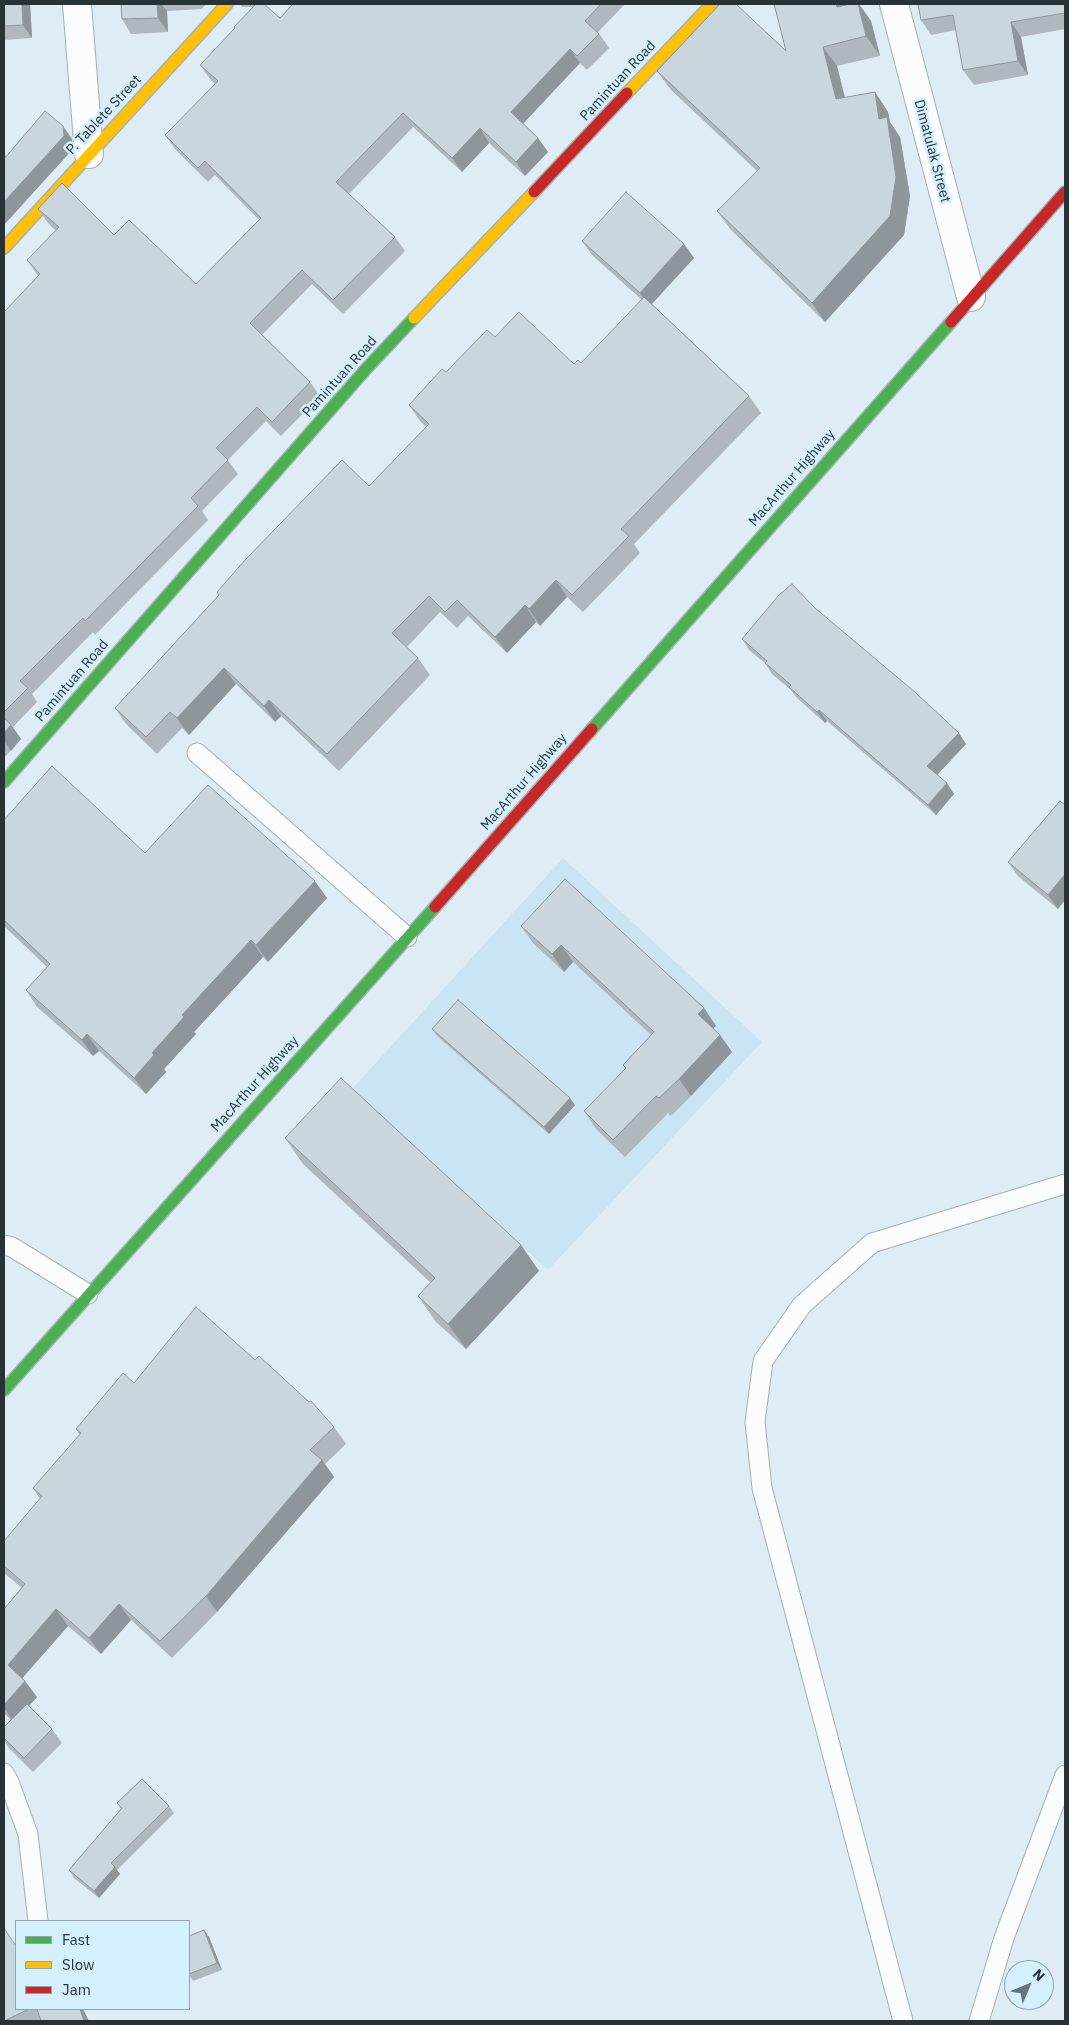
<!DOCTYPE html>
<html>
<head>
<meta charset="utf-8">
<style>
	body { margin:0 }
	#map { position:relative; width:1069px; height:2025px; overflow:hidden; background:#deedf5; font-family:"IBM Plex Sans",sans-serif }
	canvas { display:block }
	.frame { position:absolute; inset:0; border:5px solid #283338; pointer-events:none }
	.legend { position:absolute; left:15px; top:1920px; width:175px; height:90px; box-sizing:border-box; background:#d4f0ff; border:1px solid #8fa4af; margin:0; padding:6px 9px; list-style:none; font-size:15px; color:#283338 }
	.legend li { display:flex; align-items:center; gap:10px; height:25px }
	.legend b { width:25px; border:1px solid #8fa4af }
	.north { position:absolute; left:1004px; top:1960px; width:50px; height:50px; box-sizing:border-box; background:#d4f0ff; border:1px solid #8fa4af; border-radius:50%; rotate:45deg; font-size:14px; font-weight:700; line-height:20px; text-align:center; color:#283338 }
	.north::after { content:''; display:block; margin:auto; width:18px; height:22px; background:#68747a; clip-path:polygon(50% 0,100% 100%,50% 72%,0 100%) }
</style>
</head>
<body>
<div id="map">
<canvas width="1069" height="2025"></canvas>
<div class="frame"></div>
<ul class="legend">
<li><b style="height:6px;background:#4caf50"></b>Fast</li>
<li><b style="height:6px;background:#ffc107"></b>Slow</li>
<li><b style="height:6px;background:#c62828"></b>Jam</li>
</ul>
<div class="north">N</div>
</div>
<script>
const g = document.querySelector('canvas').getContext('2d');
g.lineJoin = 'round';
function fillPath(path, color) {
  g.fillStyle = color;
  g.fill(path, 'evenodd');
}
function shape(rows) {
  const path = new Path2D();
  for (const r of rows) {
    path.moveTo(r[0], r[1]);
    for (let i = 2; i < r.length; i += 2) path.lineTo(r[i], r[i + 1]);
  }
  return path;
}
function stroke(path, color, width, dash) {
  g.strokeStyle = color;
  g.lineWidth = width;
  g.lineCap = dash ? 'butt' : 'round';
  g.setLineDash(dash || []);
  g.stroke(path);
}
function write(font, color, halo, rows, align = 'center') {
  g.font = font + ' "IBM Plex Sans",sans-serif';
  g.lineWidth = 5;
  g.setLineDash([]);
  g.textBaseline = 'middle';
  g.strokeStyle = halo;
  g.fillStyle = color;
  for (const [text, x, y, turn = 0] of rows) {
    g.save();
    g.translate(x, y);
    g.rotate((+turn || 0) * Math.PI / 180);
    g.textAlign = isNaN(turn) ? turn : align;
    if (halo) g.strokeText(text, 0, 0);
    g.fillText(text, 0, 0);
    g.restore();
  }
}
const built = shape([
	[563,858,762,1042,548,1270,351,1090]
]);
const lane = shape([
	[197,753,407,937],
	[4,1245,12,1247,88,1294],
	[4,1773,9,1782,28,1834,38,1921],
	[903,2021,762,1488,755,1422,763,1361,802,1305,872,1243,1065,1184],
	[979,2021,1004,1938,1065,1775]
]);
const street = shape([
	[77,4,89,154],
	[894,4,971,297]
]);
const fast = shape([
	[592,729,951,322],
	[4,782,366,369,414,318],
	[4,1390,435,907]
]);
const slow = shape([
	[627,93,712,4],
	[4,248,227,4],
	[414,318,534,192]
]);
const jam = shape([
	[534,192,627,93],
	[951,322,1065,192],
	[435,907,592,729]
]);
const wall = shape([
	[4,4,30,4,32,38,4,40],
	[121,4,207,4,201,9,167,11,168,32,131,34,122,19],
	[240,4,264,4,280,18,293,4,625,4,598,32,609,48,587,70,580,63,523,123,538,138,548,152,525,176,489,143,462,172,413,127,349,194,395,237,405,251,343,314,312,284,262,335,310,382,320,396,281,436,266,421,228,460,238,474,202,511,208,520,95,635,93,632,32,694,37,702,13,727,21,739,4,758,4,312,38,276,27,260,56,231,48,223,38,209,114,235,196,284,259,220,215,175,208,182,175,149,165,135,215,84,210,79,200,65,235,29,253,7,242,7],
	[774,4,845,4,845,5,850,4,859,4,871,21,880,56,837,66,845,98,875,92,888,112,890,122,900,137,910,196,904,235,825,322,731,230,717,211,757,171,671,90,657,71,786,51],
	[918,4,1065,4,1065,29,1021,37,1028,75,974,85,963,70,956,30,931,35,921,20],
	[582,241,684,244,694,258,652,304,749,396,761,413,634,544,640,553,583,612,567,597,540,626,536,622,507,653,468,616,457,628,440,612,407,647,418,658,430,675,339,771,281,716,275,722,236,684,189,735,182,728,157,754,126,724,115,708,219,595,217,592,369,486,426,427,420,421,409,405,446,372,495,337,574,364,581,363,642,300,592,255],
	[815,608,966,744,937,775,954,794,936,815,827,721,825,723,797,698,790,689,772,674,765,663,749,650,742,639],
	[1060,801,1058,909,1018,876,1008,862],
	[4,820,145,853,327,898,268,962,263,957,194,1032,196,1034,164,1069,166,1072,146,1094,99,1051,93,1056,37,1007,26,990,47,967,4,926],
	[521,926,704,1008,716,1026,713,1028,720,1035,732,1052,691,1096,671,1116,668,1113,625,1157,596,1129,584,1111,626,1069,623,1065,651,1035,573,962,564,972,533,943],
	[432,1029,575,1105,549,1134,437,1036],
	[285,1138,521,1245,539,1271,466,1349,436,1322,418,1296,431,1283,303,1164],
	[255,1360,334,1427,346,1444,325,1464,334,1477,217,1612,172,1658,131,1620,101,1654,68,1626,22,1678,37,1697,29,1706,52,1729,62,1743,33,1772,8,1747,4,1740,4,1727,11,1720,4,1713,4,1609,22,1588,4,1573,4,1566,40,1499,33,1488,80,1435,76,1429,134,1383],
	[117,1803,169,1806,174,1813,117,1870,120,1874,99,1898,74,1878,69,1870,121,1809],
	[4,1927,16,2009,83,2009,38,2021,4,2021],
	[204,1930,209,1937,222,1970,193,1981,189,1975,189,1936]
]);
const shadedWall = shape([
	[22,4,30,4,32,38,23,25],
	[157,4,161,4,167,11,168,32,158,18],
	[836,4,845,4,850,26,837,7],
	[858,4,859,4,871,21,880,56,866,36],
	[1011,22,1021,37,1028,75,1018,61],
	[823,47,837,66,850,119,836,99],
	[570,49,580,63,521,126,511,112],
	[875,92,888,112,890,122,900,137,910,196,904,235,825,322,812,303,879,119],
	[63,126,72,139,73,149,4,225,4,202],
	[480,128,489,143,462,172,452,158],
	[4,137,7,180,4,175],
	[538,138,548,152,525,176,516,162],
	[684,244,694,258,649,307,640,293],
	[556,580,567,597,540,626,529,609],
	[525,605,536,622,507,653,495,637],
	[224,668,236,684,189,735,177,718],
	[269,700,281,716,275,722,264,706],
	[819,710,827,721,825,723,817,712],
	[11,725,21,739,11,751,4,741,4,733],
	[959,733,966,744,935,777,927,766],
	[947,783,954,794,936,815,928,805],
	[1065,874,1065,900,1058,909,1048,895],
	[315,881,327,898,268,962,256,945],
	[251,940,263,957,194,1032,196,1034,164,1069,166,1072,146,1094,134,1078,152,1053,182,1015],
	[561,945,573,962,564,972,552,954],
	[704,1008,716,1026,710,1031,698,1014],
	[87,1034,99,1051,93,1056,82,1040],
	[720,1035,732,1052,691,1096,679,1079],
	[570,1098,575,1105,549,1134,544,1127],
	[521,1245,539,1271,466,1349,448,1324],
	[322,1460,334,1477,217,1612,206,1596],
	[119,1604,131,1620,101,1654,89,1638],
	[56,1609,68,1626,19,1682,8,1665],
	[25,1681,37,1697,14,1723,4,1708,4,1705],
	[115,1867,120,1874,99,1898,94,1891],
	[204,1930,209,1937,222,1970,217,1963],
	[80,2009,83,2009,89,2021,84,2021]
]);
const building = shape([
	[4,4,22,4,23,25,4,26,4,4],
	[121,4,157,4,158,18,122,19,121,4],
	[256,4,264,4,280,18,293,4,601,4,585,21,599,34,577,56,570,49,511,112,538,138,516,162,480,128,452,158,403,113,336,182,395,237,333,300,302,270,250,323,310,382,272,422,257,407,216,448,228,460,191,498,198,506,85,621,83,618,20,681,28,688,4,712,4,312,40,274,27,260,59,227,38,209,62,183,114,235,129,220,196,284,261,218,205,161,198,168,165,135,218,81,200,65,235,28,234,27,256,4],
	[720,4,736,4,786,51,774,4,836,4,837,7,850,4,858,4,866,36,823,47,836,99,875,92,879,119,887,117,896,177,890,216,812,303,717,211,760,168,657,71,720,4],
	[918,4,1065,4,1065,13,1011,22,1018,61,963,70,953,15,921,20,918,4],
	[45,111,63,126,64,136,4,202,4,159,45,111],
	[626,192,684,244,640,293,582,241,626,192],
	[644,297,749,396,621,529,629,536,572,595,556,580,529,609,525,605,495,637,457,600,445,612,429,596,392,633,418,658,327,754,269,700,264,706,224,668,177,718,170,712,146,737,115,708,219,595,217,592,246,559,342,460,369,486,429,424,409,405,442,369,446,372,487,330,495,337,519,312,574,364,578,360,581,363,644,297],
	[792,584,815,608,916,693,959,733,927,766,947,783,928,805,819,710,817,712,789,687,791,685,765,663,767,661,742,639,779,595,792,584],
	[4,718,11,725,4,733,4,718],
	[52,766,145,853,208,785,315,881,256,945,251,940,182,1015,184,1017,152,1053,154,1055,134,1078,87,1034,82,1040,26,990,50,964,4,920,4,820,52,766],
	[1060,801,1065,805,1065,874,1048,895,1008,862,1060,801],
	[565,879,704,1008,698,1014,720,1035,679,1079,659,1098,656,1096,613,1140,584,1111,626,1068,623,1065,654,1032,561,945,552,954,521,926,565,879],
	[458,1000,570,1098,544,1127,432,1029,458,1000],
	[341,1078,521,1245,448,1324,418,1296,435,1278,285,1138,341,1078],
	[196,1307,255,1360,259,1356,309,1402,311,1401,334,1427,310,1450,322,1460,206,1596,160,1641,119,1604,89,1638,56,1609,8,1665,25,1681,4,1705,4,1609,25,1584,4,1566,4,1541,42,1496,33,1488,81,1433,76,1429,123,1373,134,1383,196,1307],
	[27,1704,52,1729,24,1758,4,1738,4,1727,27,1704],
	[142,1779,169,1806,111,1863,115,1867,94,1891,69,1870,122,1808,117,1803,142,1779],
	[4,1928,16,1946,16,2009,29,2009,4,2021,4,1928],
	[204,1930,217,1963,189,1974,189,1936,204,1930],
	[37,2009,80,2009,84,2021,41,2021,37,2009]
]);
const streetNames = [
	["Pamintuan Road",618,81,-47],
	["P. Tablete Street",104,115,-47],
	["Dimatulak Street",932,151,75],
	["Pamintuan Road",340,377,-48],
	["MacArthur Highway",792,478,-49],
	["Pamintuan Road",72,681,-49],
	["MacArthur Highway",524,782,-49],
	["MacArthur Highway",255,1084,-48]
];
fillPath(built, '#cae5f1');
stroke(lane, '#a4b0b6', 21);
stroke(street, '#a4b0b6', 30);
stroke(fast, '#a4b0b6', 14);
stroke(slow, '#a4b0b6', 14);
stroke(jam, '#a4b0b6', 14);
stroke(lane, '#fafcfe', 19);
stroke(street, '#fafcfe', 28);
stroke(fast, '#4caf50', 11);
stroke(slow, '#ffc107', 11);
stroke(jam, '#c62828', 11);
fillPath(wall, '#aeb8be');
fillPath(shadedWall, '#8d969b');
fillPath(building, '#cad6dd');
stroke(building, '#8d969b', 1);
write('14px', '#283338', '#d4f0ff', streetNames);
</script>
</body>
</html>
